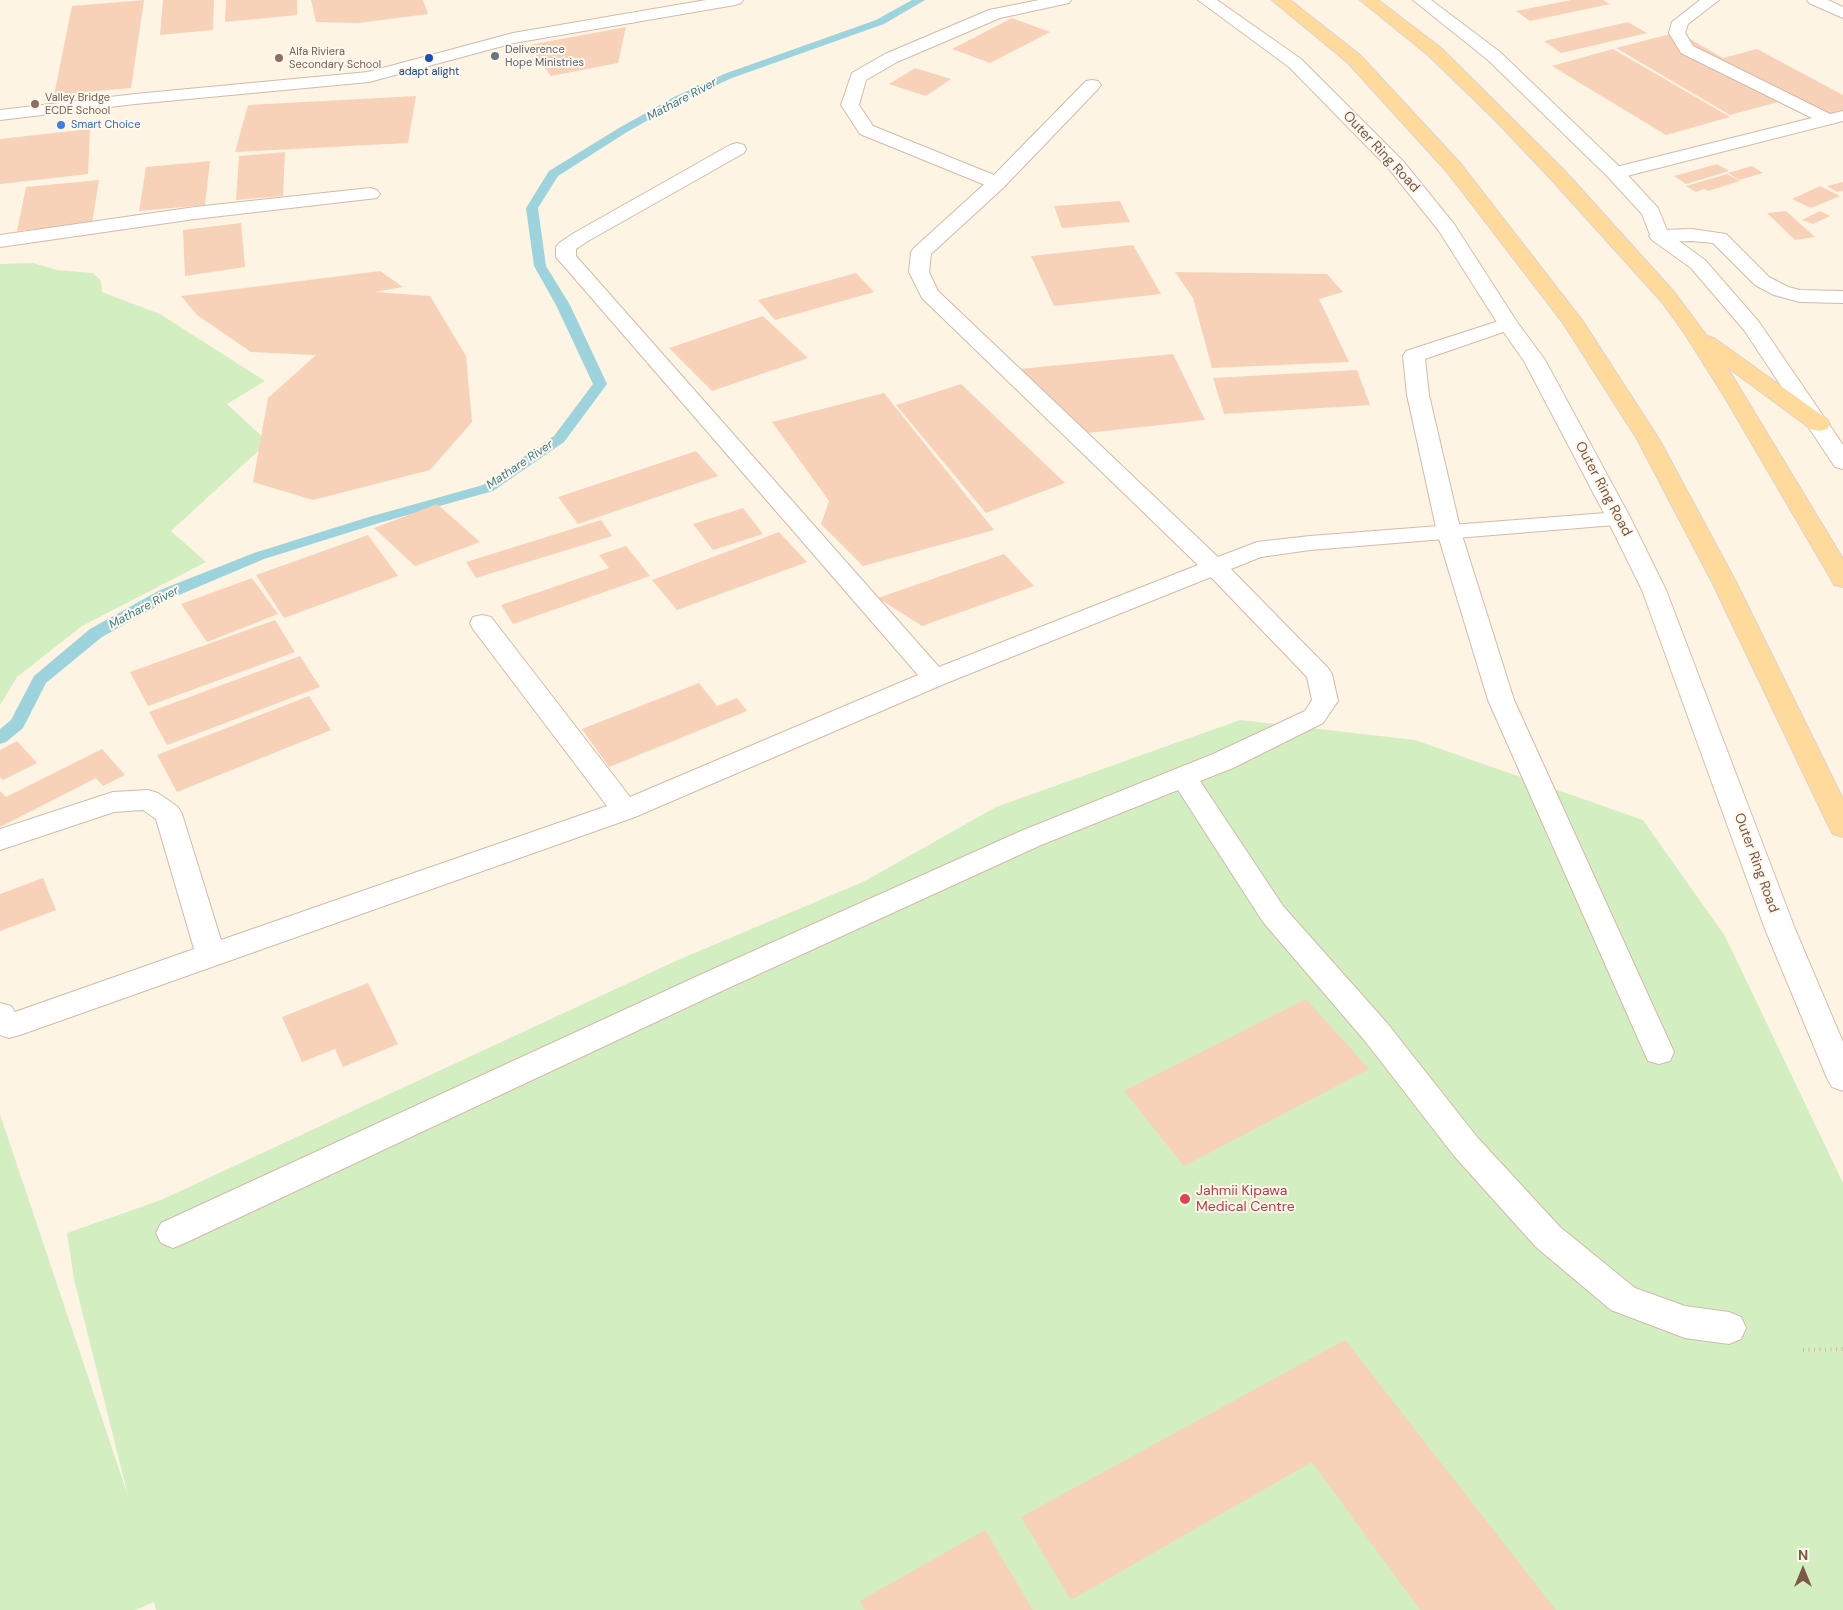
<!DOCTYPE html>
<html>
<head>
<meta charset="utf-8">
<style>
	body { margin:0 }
	#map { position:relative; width:1843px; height:1610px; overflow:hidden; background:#fef4e4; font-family:"DM Sans",sans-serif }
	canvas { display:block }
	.north { position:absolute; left:1778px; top:1545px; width:50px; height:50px; -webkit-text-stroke:4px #fff8ed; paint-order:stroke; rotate:0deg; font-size:14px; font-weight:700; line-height:20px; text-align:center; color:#7a5947 }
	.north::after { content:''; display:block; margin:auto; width:18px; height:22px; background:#7a5947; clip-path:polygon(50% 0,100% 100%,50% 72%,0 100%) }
</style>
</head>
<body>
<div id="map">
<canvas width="1843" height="1610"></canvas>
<div class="north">N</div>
</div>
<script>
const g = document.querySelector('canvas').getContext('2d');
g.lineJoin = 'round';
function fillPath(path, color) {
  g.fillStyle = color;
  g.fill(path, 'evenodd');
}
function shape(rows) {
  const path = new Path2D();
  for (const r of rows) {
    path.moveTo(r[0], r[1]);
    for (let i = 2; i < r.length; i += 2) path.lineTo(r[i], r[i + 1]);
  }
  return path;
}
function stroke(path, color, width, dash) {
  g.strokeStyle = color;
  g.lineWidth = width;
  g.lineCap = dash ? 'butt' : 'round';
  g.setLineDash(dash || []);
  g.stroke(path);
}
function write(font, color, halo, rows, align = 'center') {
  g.font = font + ' "DM Sans",sans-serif';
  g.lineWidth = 4;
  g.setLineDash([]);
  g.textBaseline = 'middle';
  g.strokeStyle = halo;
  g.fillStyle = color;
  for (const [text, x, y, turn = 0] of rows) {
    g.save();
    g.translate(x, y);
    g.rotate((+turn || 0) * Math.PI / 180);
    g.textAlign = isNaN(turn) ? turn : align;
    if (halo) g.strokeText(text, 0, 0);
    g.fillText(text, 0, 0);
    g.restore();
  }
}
const green = shape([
	[33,263,57,270,93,273,101,281,102,292,160,314,265,381,227,404,268,442,171,531,206,562,82,626,17,677,0,705,0,264],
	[1240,720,1415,740,1643,820,1725,936,1843,1183,1843,1610,156,1610,154,1602,135,1610,0,1610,0,1114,128,1496,74,1279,67,1233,161,1200,678,960,865,881,996,807]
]);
const stream = shape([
	[912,0,925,0,884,24,732,78,682,101,627,132,558,176,538,208,546,266,570,305,607,384,564,442,493,491,379,523,264,559,172,598,102,637,46,683,23,728,6,742,0,744,0,729,11,720,34,676,90,629,160,590,254,553,369,517,483,485,554,436,593,384,556,305,534,266,526,208,549,171,619,128,674,97,724,74,876,20,912,0]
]);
const building = shape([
	[144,0,131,88,54,95,72,6],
	[163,0,214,0,213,30,160,35],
	[226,0,297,0,297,15,225,22],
	[311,0,423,0,428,14,358,23,316,22],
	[1571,0,1603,0,1610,4,1530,21,1516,11],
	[1012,18,1050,32,990,63,952,49],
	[1628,22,1647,33,1561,53,1544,41],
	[626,27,618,63,551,76,529,45],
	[1678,32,1723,58,1757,49,1843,95,1843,122,1834,124,1789,99,1730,115,1616,48],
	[1613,49,1730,117,1666,135,1552,66],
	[915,68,951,79,926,96,889,84],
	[416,96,408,143,235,152,248,105],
	[90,129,88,174,0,184,0,139],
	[285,152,283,196,236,200,239,156],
	[210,161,205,205,139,211,146,167],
	[1717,164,1729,171,1686,184,1674,176],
	[1752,166,1763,173,1739,180,1728,173],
	[1727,174,1740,181,1708,191,1704,189,1696,192,1686,186],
	[99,180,92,223,17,231,26,187],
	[1843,182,1843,191,1837,192,1827,186],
	[1820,186,1840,196,1811,208,1792,199],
	[1120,201,1130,222,1062,228,1054,206],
	[1786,211,1815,237,1795,240,1767,213],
	[1820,211,1830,216,1813,224,1802,220],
	[241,223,245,267,185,276,183,230],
	[1133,245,1161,294,1054,306,1031,256],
	[380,271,403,287,375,292,430,296,466,356,472,422,430,470,313,500,253,482,268,398,316,355,251,352,197,315,181,296],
	[1175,272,1327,274,1343,292,1319,299,1349,362,1212,368,1193,298],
	[856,273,874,292,775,320,758,300],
	[763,316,808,358,712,391,669,348],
	[1173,354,1205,420,1087,433,1019,369],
	[1357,370,1370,405,1224,414,1213,378],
	[961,384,1065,483,986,513,896,405],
	[884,393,994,530,863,566,821,524,829,501,772,422],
	[696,451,718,476,578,524,558,497],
	[437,504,480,542,415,566,374,528],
	[743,508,763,534,713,550,693,524],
	[601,520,612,536,476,578,466,562],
	[779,532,807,562,677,610,652,580],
	[368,535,398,576,284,618,256,575],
	[626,546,650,576,513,624,501,605,609,568,599,555],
	[1004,554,1034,586,922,626,878,598],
	[252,578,278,614,207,642,181,604],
	[275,620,295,652,148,706,130,672],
	[300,656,320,687,167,745,149,712],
	[699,683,717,706,737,698,747,711,609,767,582,729],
	[309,696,331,730,177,792,157,755],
	[17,741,37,763,3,780,0,777,0,750],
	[102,749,125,775,103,786,96,778,0,827,0,791,6,797],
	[43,878,56,910,0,931,0,894],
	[368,983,398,1044,343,1067,335,1049,302,1062,282,1017],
	[1306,999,1369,1069,1184,1166,1124,1091],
	[1345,1340,1556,1610,1420,1610,1312,1462,1071,1600,1021,1517],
	[985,1530,1033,1610,865,1610,860,1601]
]);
const path = shape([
	[1803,1350,1843,1349]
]);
const lane = shape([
	[1039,0,1071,0,1069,3,1000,18,897,62,866,80,859,105,873,126,1004,179,1006,183,1004,187,997,189,990,187,860,134,841,105,852,73,885,54,989,10,1039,0],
	[1700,0,1719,0,1688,24,1685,33,1693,46,1830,114,1843,111,1843,121,1615,179,1608,177,1606,173,1608,169,1812,118,1681,53,1669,33,1672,22,1700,0],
	[1807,0,1828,0,1843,7,1843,18,1809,3,1807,0],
	[1508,318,1515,320,1518,324,1515,328,1425,359,1429,395,1461,532,1514,700,1674,1052,1670,1061,1659,1064,1648,1061,1644,1052,1488,700,1437,532,1407,395,1403,356,1406,351,1508,318],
	[1215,559,1224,562,1328,668,1332,674,1338,701,1323,723,1233,768,1200,781,1283,906,1387,1023,1477,1137,1560,1227,1635,1288,1685,1306,1729,1312,1741,1317,1746,1328,1741,1339,1729,1344,1685,1338,1611,1310,1536,1247,1455,1157,1365,1041,1263,922,1178,790,1041,845,724,990,185,1243,173,1248,161,1243,156,1233,161,1223,702,974,1021,831,1213,754,1305,711,1312,700,1307,677,1206,572,1203,567,1206,562,1215,559]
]);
const street = shape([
	[706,0,743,0,741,3,735,5,514,43,369,82,135,104,0,120,0,110,135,94,368,72,513,33,706,0],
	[1092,80,1098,81,1101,85,1098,89,1004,187,931,254,929,272,938,291,1218,557,1257,542,1310,536,1619,512,1627,514,1631,519,1627,524,1310,550,1261,557,944,684,635,817,20,1035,9,1038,0,1035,0,1003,11,1006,15,1012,194,949,156,819,143,810,114,812,0,850,0,829,113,792,148,790,158,793,178,807,182,814,221,940,607,806,473,629,470,623,473,617,482,615,491,617,630,797,918,675,556,257,556,247,559,243,574,233,730,145,737,143,744,145,746,149,744,153,588,241,576,249,576,256,939,667,1198,565,922,298,909,272,911,252,914,248,990,179,1086,81,1092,80],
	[370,188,377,190,380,194,377,198,195,219,0,247,0,235,195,207,370,188],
	[1692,229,1726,234,1769,277,1788,287,1800,290,1843,291,1843,303,1800,302,1774,295,1755,285,1713,243,1692,241,1659,242,1652,240,1649,236,1652,232,1659,230,1692,229]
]);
const secondary = shape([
	[1198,0,1217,0,1301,59,1403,161,1454,224,1517,322,1545,360,1631,519,1666,590,1795,929,1843,1042,1843,1091,1832,1087,1827,1078,1765,929,1642,590,1607,519,1524,361,1498,324,1439,231,1389,169,1289,67,1198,0],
	[1413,0,1431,0,1500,52,1622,169,1658,208,1668,233,1705,260,1759,322,1843,445,1843,469,1835,467,1744,330,1691,268,1652,240,1642,214,1608,177,1488,60,1413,0]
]);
const primary = shape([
	[1272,0,1290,0,1360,55,1461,164,1582,320,1659,439,1736,582,1843,799,1843,837,1833,834,1829,827,1712,582,1637,439,1563,323,1447,172,1348,63,1272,0],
	[1360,0,1378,0,1440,47,1564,170,1675,293,1707,336,1714,338,1827,419,1830,424,1827,429,1819,431,1811,429,1727,367,1843,559,1843,587,1834,585,1831,579,1727,401,1685,334,1661,301,1550,178,1494,119,1428,55,1360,0]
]);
const markers = [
	[495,56,5,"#6b7280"],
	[279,58,5,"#8d6e63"],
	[429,58,5,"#1a4fb4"],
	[35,104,5,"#8d6e63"],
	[61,125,5,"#3f7fe0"],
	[1185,1199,6,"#e0444e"]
];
const farWorshipnames = [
	["Deliverence",505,50],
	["Hope Ministries",505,63]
];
const farEducationnames = [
	["Alfa Riviera",289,52],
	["Secondary School",289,65],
	["Valley Bridge",45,98],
	["ECDE School",45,111]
];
const farTransitnames = [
	["adapt alight",429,72]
];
const farShopnames = [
	["Smart Choice",71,125]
];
const farWaternames = [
	["Mathare River",682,100,-28],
	["Mathare River",520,465,-34],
	["Mathare River",144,608,-28]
];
const streetNames = [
	["Outer Ring Road",1381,152,47],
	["Outer Ring Road",1603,489,62],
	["Outer Ring Road",1756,863,70]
];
const healthNames = [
	["Jahmii Kipawa",1196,1191],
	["Medical Centre",1196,1207]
];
fillPath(green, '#d3eec1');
fillPath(stream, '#9cd3dd');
fillPath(building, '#f7d2b9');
stroke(lane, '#d1bba9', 2);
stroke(street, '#d1bba9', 2);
stroke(secondary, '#d7bea9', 2);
stroke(primary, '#dcd4cf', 2);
stroke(path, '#dcb59c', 4, [1, 4.5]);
fillPath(lane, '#fff');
fillPath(street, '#fff');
fillPath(secondary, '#fff');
fillPath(primary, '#ffda9b');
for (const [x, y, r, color] of markers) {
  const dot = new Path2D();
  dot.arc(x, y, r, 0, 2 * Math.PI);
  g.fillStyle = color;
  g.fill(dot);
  stroke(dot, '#fff8ed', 2);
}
write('11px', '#5b616d', '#fff8ed', farWorshipnames, 'left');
write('11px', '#785e54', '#fff8ed', farEducationnames, 'left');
write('11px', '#164399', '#fff8ed', farTransitnames);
write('11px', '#366cbe', '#fff8ed', farShopnames, 'left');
write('italic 12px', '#3b7b88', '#fff8ed', farWaternames);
write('14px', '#7a5947', '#fff8ed', streetNames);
write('14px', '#be3a42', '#fff8ed', healthNames, 'left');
</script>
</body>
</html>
